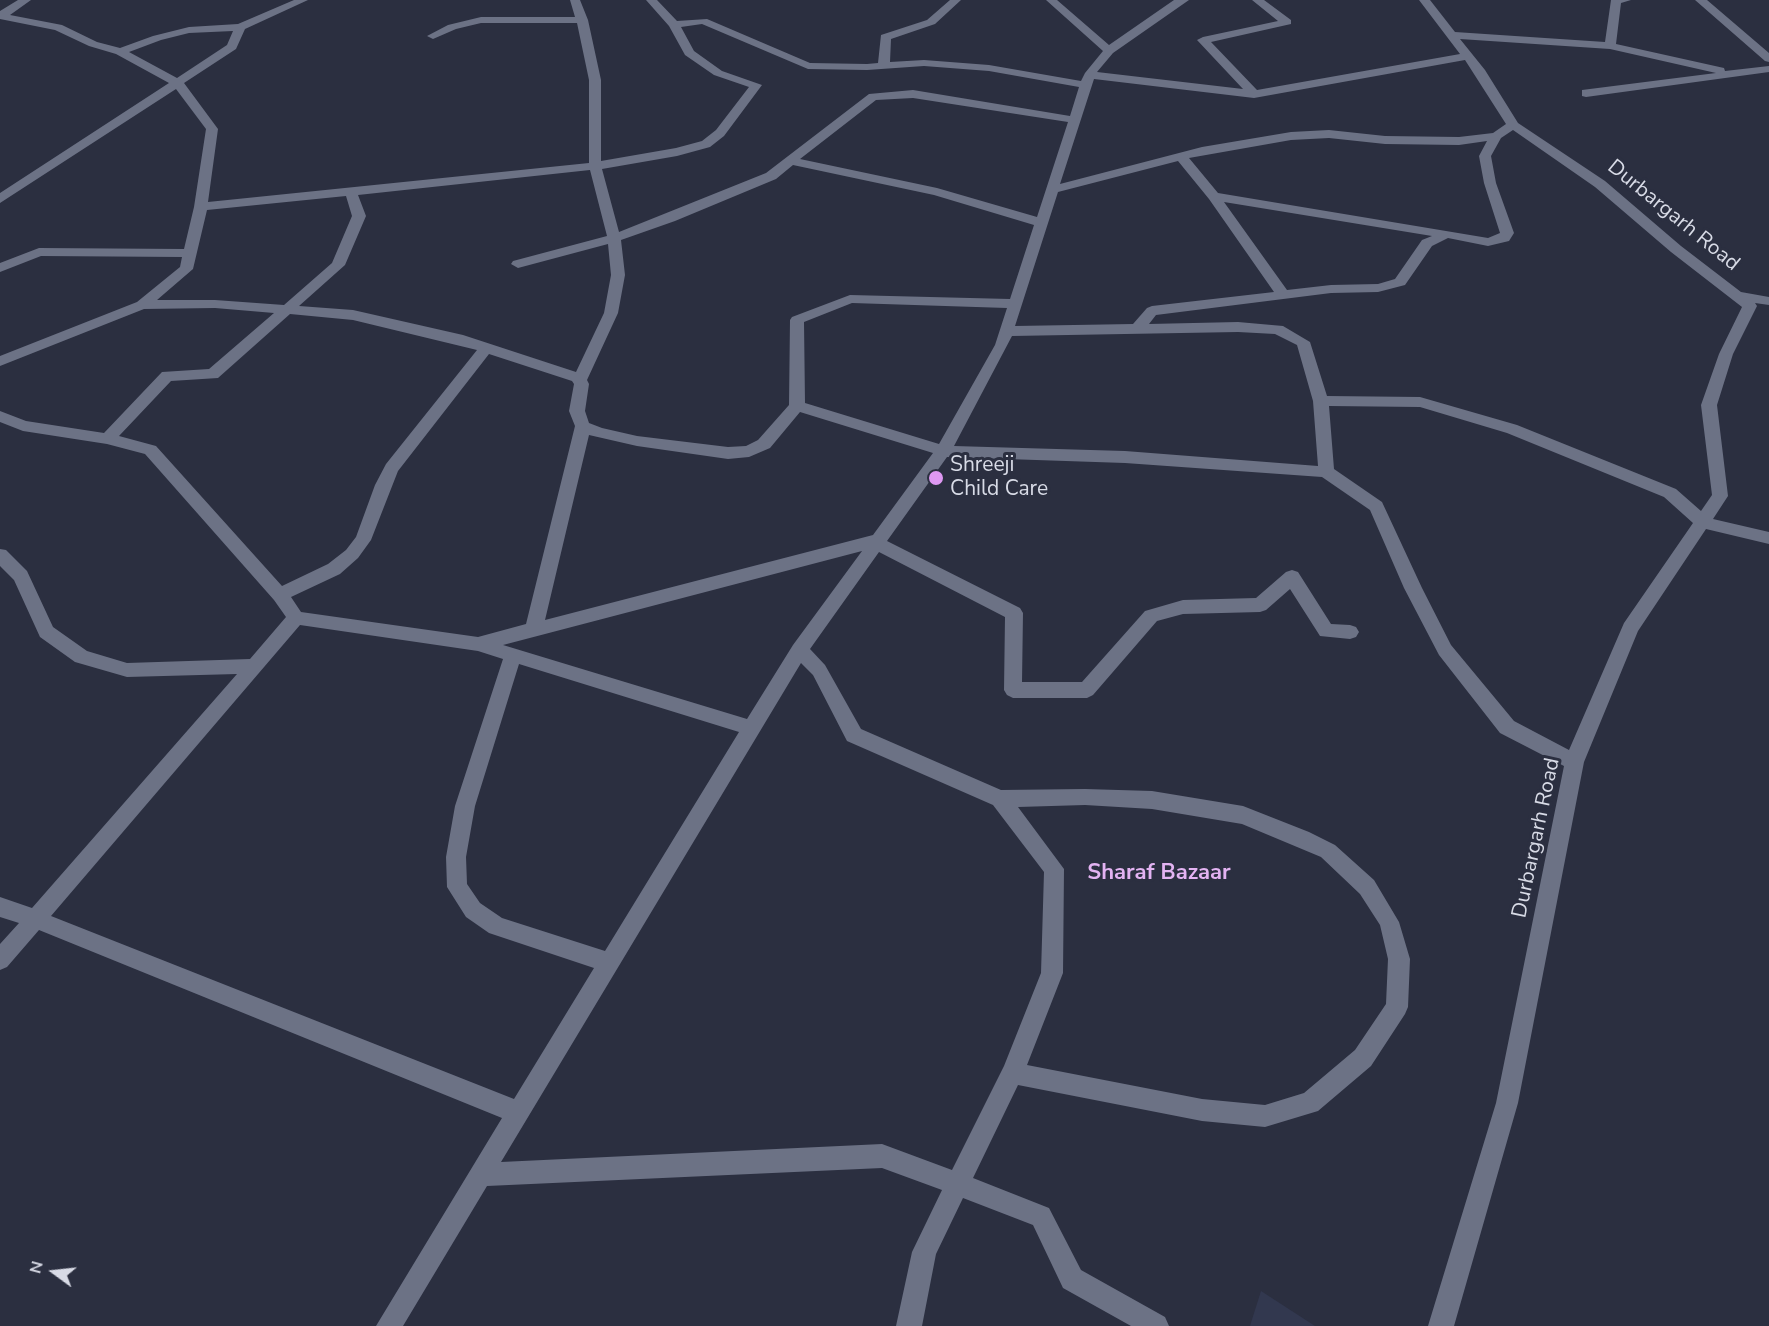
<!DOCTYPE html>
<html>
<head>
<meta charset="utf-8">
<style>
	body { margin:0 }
	#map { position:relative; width:1769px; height:1326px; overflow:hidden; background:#2b2f40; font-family:"Nunito Sans",sans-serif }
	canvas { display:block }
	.north { position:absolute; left:24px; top:1242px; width:60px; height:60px; -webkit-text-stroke:4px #2b2f40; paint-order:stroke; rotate:285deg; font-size:16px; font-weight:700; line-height:24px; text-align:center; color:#d8dbe6 }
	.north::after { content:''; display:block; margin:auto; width:21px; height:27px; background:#d8dbe6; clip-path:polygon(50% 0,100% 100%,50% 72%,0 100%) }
</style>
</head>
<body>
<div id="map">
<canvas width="1769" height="1326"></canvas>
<div class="north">N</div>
</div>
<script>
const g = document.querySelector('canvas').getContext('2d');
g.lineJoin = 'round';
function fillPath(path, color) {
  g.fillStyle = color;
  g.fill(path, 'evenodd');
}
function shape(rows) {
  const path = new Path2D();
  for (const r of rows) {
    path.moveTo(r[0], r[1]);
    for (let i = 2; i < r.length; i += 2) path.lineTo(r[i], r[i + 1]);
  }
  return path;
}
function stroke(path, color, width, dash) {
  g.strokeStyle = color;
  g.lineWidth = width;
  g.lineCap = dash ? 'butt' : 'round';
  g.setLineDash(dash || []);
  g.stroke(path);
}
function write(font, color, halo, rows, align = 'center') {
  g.font = font + ' "Nunito Sans",sans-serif';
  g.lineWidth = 6;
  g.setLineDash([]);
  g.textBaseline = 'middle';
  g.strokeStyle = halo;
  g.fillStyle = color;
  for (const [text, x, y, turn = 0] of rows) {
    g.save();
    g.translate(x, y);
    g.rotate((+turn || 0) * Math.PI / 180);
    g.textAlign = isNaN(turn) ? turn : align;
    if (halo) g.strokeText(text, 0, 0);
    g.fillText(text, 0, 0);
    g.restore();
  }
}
const built = shape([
	[1261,1291,1315,1326,1250,1326]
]);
const minor = shape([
	[18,0,31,0,10,15,62,25,97,42,120,48,153,36,189,27,238,24,294,0,308,0,245,29,236,49,184,83,218,129,208,202,589,163,589,80,577,23,481,23,456,29,433,39,427,36,448,25,481,17,575,17,570,0,580,0,588,20,601,80,601,161,676,148,702,141,716,130,749,87,714,75,685,55,669,26,646,0,657,0,677,21,707,19,810,63,867,64,878,63,881,35,927,20,950,0,961,0,935,24,891,39,890,62,924,60,989,65,1081,81,1085,73,1103,51,1046,0,1057,0,1109,45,1174,0,1189,0,1113,53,1097,72,1243,89,1197,40,1203,37,1278,21,1252,0,1264,0,1291,20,1291,24,1211,42,1257,90,1460,54,1419,0,1430,0,1455,32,1605,42,1611,0,1631,0,1621,3,1616,44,1724,68,1725,71,1769,66,1769,72,1586,97,1582,96,1582,90,1716,73,1610,49,1460,39,1485,70,1518,123,1605,181,1681,246,1741,292,1769,297,1769,305,1755,303,1757,306,1733,354,1717,405,1728,496,1713,519,1769,532,1769,544,1706,529,1638,631,1584,762,1518,1103,1454,1326,1428,1326,1496,1103,1564,766,1500,733,1439,655,1404,588,1370,510,1322,477,1125,463,947,457,887,541,1020,608,1023,613,1022,682,1082,682,1145,611,1183,600,1256,598,1286,572,1292,570,1298,572,1331,624,1350,625,1356,627,1359,632,1356,637,1350,639,1320,636,1290,589,1266,610,1260,612,1183,614,1157,621,1093,695,1087,698,1013,698,1007,695,1004,690,1005,617,879,552,810,649,825,665,861,729,1001,790,1085,789,1152,791,1243,806,1309,832,1335,845,1374,880,1399,922,1410,959,1408,1007,1405,1014,1371,1066,1318,1111,1265,1127,1202,1121,1018,1085,973,1178,1049,1208,1081,1270,1165,1317,1169,1326,1131,1326,1063,1288,1033,1225,963,1198,936,1254,922,1326,896,1326,912,1252,942,1190,882,1168,487,1186,403,1326,376,1326,502,1118,39,930,7,967,0,970,0,944,19,923,0,917,0,897,32,908,237,674,127,677,75,662,40,637,14,580,0,566,0,549,6,550,27,571,53,627,87,651,127,663,250,659,286,617,274,600,145,454,107,444,23,431,0,422,0,411,26,421,104,433,162,372,209,369,274,313,215,308,144,309,0,366,0,356,137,302,180,267,182,257,41,256,0,272,0,263,39,248,184,249,194,207,206,129,176,89,0,203,0,193,169,83,116,54,89,46,55,30,0,19,0,11,18,0],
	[702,24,808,69,867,70,924,66,989,71,1079,87,1070,116,913,90,869,94,766,173,619,232,602,169,677,156,710,147,724,136,762,85,722,71,694,51,681,27,702,24],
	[233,31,227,45,177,78,129,52,161,40,189,33,233,31],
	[1465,60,1506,124,1493,133,1459,137,1385,136,1329,130,1291,132,1202,147,1060,184,1094,79,1254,98,1465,60],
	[913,98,1068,122,1037,217,937,188,800,159,876,100,913,98],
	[1513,130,1595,187,1671,252,1742,307,1719,354,1701,405,1712,495,1701,511,1676,489,1517,425,1420,397,1327,396,1310,342,1283,326,1238,322,1149,324,1156,315,1331,293,1378,292,1405,285,1432,246,1448,238,1488,246,1509,241,1514,233,1496,183,1491,156,1501,138,1513,130],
	[1329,138,1385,144,1459,145,1487,141,1479,156,1484,183,1500,233,1488,238,1218,193,1189,158,1291,140,1329,138],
	[1178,161,1209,199,1274,292,1152,306,1147,308,1133,324,1015,326,1058,192,1178,161],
	[793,165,934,195,1034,225,1010,299,850,295,792,317,790,320,789,405,758,440,746,446,728,447,637,436,602,428,589,423,585,411,589,384,587,380,618,313,625,275,621,240,675,221,776,179,793,165],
	[590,170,607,236,513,261,511,264,518,268,608,244,611,275,604,313,576,372,463,335,353,310,299,306,345,265,366,216,358,195,590,170],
	[346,196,352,216,332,263,284,305,215,300,157,300,193,269,207,210,346,196],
	[1224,202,1432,236,1422,240,1395,279,1378,284,1331,285,1287,290,1224,202],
	[852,303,1007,308,995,345,939,444,805,403,804,322,852,303],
	[290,314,353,320,477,350,386,464,375,485,356,537,346,550,328,564,282,586,156,446,119,436,171,381,218,378,290,314],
	[1238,332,1275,334,1297,345,1313,401,1318,466,1125,451,954,446,1012,336,1238,332],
	[489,354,572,381,574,384,569,411,575,426,526,624,478,637,301,612,291,597,340,574,358,558,371,540,398,471,489,354],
	[1329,406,1420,407,1507,433,1664,497,1693,523,1624,623,1569,750,1514,721,1451,645,1422,588,1382,502,1334,469,1329,406],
	[800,412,933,453,873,535,545,620,589,435,637,446,728,459,749,457,770,448,800,412],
	[862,551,793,645,747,719,503,645,862,551],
	[300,625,478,651,503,659,455,806,446,857,447,887,466,917,489,933,594,968,514,1099,51,916,300,625],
	[801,663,813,675,847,741,993,805,1044,872,1041,973,1004,1066,952,1170,882,1144,501,1162,801,663],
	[519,664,739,732,605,951,502,918,480,903,467,884,466,857,475,806,519,664],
	[1085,805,1152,809,1242,824,1321,857,1360,894,1380,925,1388,959,1386,1004,1355,1050,1304,1093,1265,1105,1202,1099,1027,1065,1063,973,1064,869,1018,807,1085,805],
	[1695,0,1707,0,1769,53,1769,62,1765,61,1695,0]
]);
const markers = [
	[936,478,8,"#de98f2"]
];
const streetNames = [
	["Durbargarh Road",1673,216,39],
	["Durbargarh Road",1537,838,-78]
];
const poiNames = [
	["Shreeji",950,466],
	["Child Care",950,490]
];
const neighbourhoodNames = [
	["Sharaf Bazaar",1159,874]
];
fillPath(built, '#32384f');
fillPath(minor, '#6c7285');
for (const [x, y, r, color] of markers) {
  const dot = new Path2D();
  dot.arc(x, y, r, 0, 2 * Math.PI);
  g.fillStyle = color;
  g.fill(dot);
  stroke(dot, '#2b2f40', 2);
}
write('21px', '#d8dbe6', '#2b2f40', streetNames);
write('21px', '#d8dbe6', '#2b2f40', poiNames, 'left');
write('bold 22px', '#e3b3f2', '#2b2f40', neighbourhoodNames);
</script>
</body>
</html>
